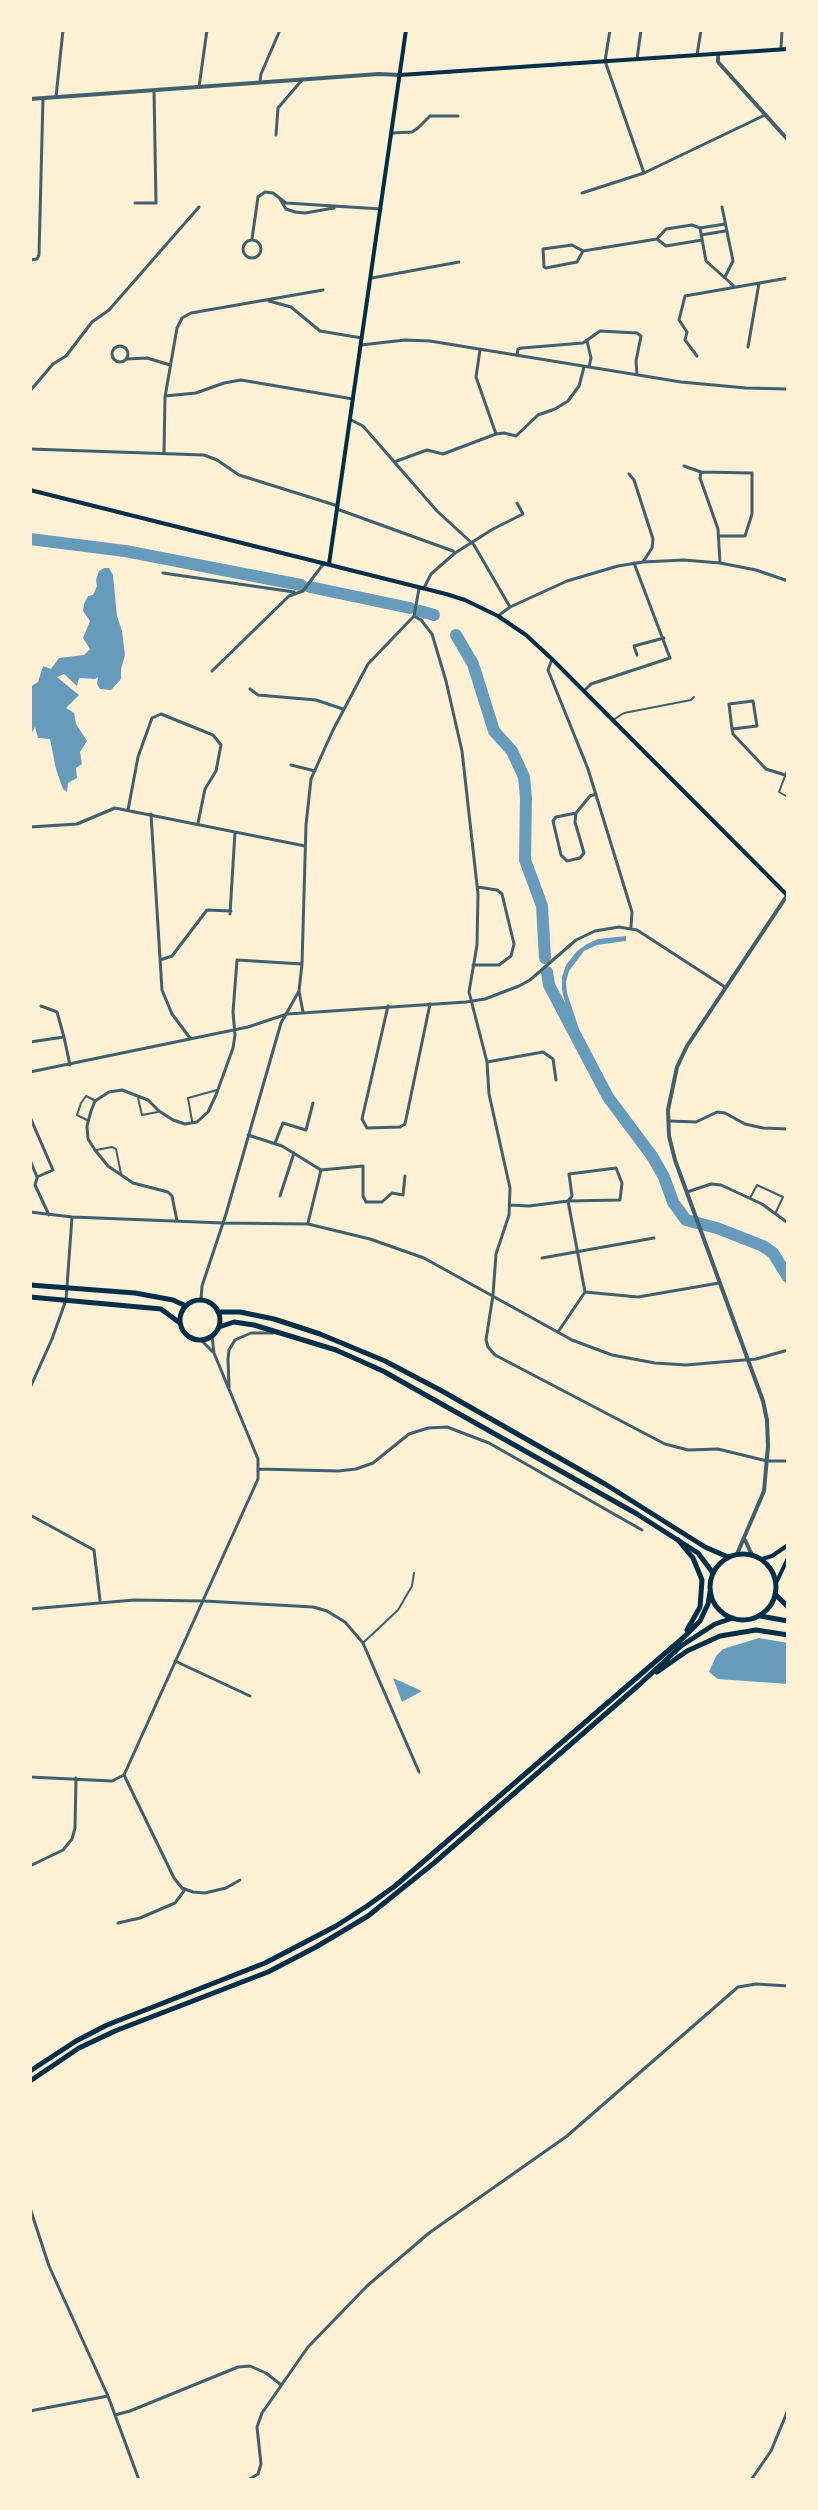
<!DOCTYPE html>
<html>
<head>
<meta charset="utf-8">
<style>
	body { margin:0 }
	#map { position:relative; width:818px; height:2510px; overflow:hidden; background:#fdf0d5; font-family:Mulish,sans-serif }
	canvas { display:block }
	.frame { position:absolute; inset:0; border:32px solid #fdf0d5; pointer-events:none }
</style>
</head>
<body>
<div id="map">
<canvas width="818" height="2510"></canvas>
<div class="frame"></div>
</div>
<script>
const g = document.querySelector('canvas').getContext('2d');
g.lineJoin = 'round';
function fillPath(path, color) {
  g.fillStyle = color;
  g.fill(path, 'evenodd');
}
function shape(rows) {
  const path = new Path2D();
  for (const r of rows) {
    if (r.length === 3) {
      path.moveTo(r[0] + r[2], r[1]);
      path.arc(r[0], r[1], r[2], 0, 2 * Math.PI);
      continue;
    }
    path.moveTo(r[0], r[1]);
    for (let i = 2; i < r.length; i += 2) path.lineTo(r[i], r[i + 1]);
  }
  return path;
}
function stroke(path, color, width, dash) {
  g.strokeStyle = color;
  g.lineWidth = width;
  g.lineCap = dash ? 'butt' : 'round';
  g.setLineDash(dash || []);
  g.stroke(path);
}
const water = shape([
	[104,568,109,568,113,575,117,616,122,631,125,655,121,669,121,679,111,690,100,689,97,684,98,677,95,679,79,678,77,686,64,674,57,677,79,695,66,708,74,713,76,724,87,741,80,752,82,764,76,768,77,778,68,783,67,792,63,789,56,769,50,739,38,738,35,727,30,736,30,687,38,682,43,666,51,669,59,658,84,655,90,649,83,638,90,621,83,611,84,604,88,596,93,595,97,586,96,580,99,571],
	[626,936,626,941,597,945,584,951,569,971,566,982,567,993,582,1038,577,1041,563,1014,567,1011,562,990,562,977,566,965,577,951,587,944,598,939],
	[759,1638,788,1643,788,1684,718,1679,709,1672,716,1656,723,1649],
	[393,1678,422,1691,402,1702]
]);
const river = shape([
	[30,539,125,551,301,585],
	[310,587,410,608],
	[420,611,434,615],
	[456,635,473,664,494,731,512,751,524,777,526,798,525,860,542,906,545,958],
	[547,972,549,985,608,1097,652,1156,664,1177,673,1202,686,1220,717,1228,763,1246,773,1253,788,1277]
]);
const service = shape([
	[613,720,624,713,691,700,694,697],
	[788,768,779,792,788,797],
	[138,1098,142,1115,158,1112],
	[87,1120,77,1115,81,1103,86,1096,94,1100],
	[192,1121,188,1098,217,1090],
	[96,1150,112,1147,116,1149,121,1174],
	[750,1198,757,1185,783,1197,776,1212],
	[364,1642,398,1610,412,1586,414,1573]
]);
const minor = shape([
	[610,30,605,61,644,173,765,115],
	[781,49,782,30],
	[697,55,701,30],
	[637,59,641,30],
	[260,82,261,74,280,30],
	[199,87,207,30],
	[56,97,63,30],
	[392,133,412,132,418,128,430,116,458,116],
	[276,135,278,108,302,80],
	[582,193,644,173],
	[280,199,286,209,295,212,305,213,334,208],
	[135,203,156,203,154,90],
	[722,207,733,261,725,277],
	[700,228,706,261,734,286],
	[701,235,725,231],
	[252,239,258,197,265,192,273,193,286,203,381,209],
	[252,249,9],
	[702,240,666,246,657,239,666,229,692,225,700,228,725,224],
	[572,245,583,251,577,262,546,268,544,267,543,249,572,245],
	[583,251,657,239],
	[30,260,37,259,39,255,43,98],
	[372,278,459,262],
	[269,301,291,307,320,331,362,338],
	[587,341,591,358,589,367],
	[361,345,405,340,430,341,681,382,746,388,788,389],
	[120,354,8],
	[748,347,759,283],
	[480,350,476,377,496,434],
	[517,355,518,349,522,348,583,343,600,331,637,333,641,336,636,361,637,375],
	[697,356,685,340,687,332,679,320,685,296,788,278],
	[127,359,147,358,170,365],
	[30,391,53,364,66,356,92,322,109,310,199,207],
	[165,396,196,393,224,383,241,380,353,399],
	[351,420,363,426,437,511,474,545,510,607],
	[30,449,204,455,217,460,239,475,338,506],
	[164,452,165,397,177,328,182,318,191,313,323,290],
	[394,462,427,450,443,454,496,434,504,433,516,436,538,415,555,409,568,401,579,386,584,367],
	[684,466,701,472,752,473,752,514,745,536,719,536],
	[701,472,700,478,718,529,720,563],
	[629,474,634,480,653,539,652,548,643,562],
	[337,509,453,551,455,553,431,574,424,588],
	[455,553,493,529,523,514,517,503],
	[163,573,294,592],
	[414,616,421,620,432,634,446,681,462,751,478,894,477,945,469,992,487,1062,489,1094,510,1188,509,1215,496,1254,493,1295,486,1340,488,1347,495,1355,665,1444,688,1450,718,1449,767,1461,788,1461],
	[498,616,510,607,567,581,618,566,643,562,684,560,720,563,756,570,788,581],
	[637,655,634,646,664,638],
	[552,659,548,670,588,769,632,912,631,927],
	[212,671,289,596,303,591,324,563],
	[250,689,258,695,316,700,343,709],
	[584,691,591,684,670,658,634,563],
	[732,729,757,726,753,701,729,704,732,729,733,734,766,769,788,776],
	[291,765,315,771],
	[128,810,138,757,152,718,161,714,213,735,221,745,216,771,205,789,198,823],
	[576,813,575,822,584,853,580,858,567,861,561,855,553,821,556,817,576,813],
	[576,813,590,796,596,794],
	[151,814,162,990,172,1014,190,1038],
	[30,827,77,824,115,808,305,846],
	[230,914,235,832],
	[160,960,172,956,207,910,231,911],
	[473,965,499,965,511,956,514,944,502,894,497,890,478,887],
	[41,1006,57,1012,64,1037],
	[388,1006,362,1119,367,1128,400,1127,405,1124,430,1004],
	[303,1012,299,991,302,964,306,825,311,779,333,730,368,664,414,616,419,589],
	[30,1042,64,1037,70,1065],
	[487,1062,543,1052,553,1059,556,1080],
	[30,1072,248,1027,287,1014,466,1002,485,999,519,986,530,980,576,940,595,931,619,927,637,930,725,987],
	[30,1117,53,1170,37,1177,30,1160],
	[669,1121,696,1122,717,1112,725,1113,745,1124,763,1128,788,1129],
	[248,1135,282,1146,321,1170,308,1223],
	[275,1143,283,1123,306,1130,313,1103],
	[616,1168,622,1183,620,1200,568,1201,572,1196,569,1174,616,1168],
	[321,1170,363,1166,363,1196,366,1202,382,1202,392,1193,403,1195,405,1176],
	[37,1178,35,1185,49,1215],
	[687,1192,711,1184,721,1185,762,1204,788,1223],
	[280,1196,294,1153],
	[510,1205,529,1206,568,1201,585,1292,558,1332],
	[30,1212,72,1217,223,1223,308,1224,370,1239,424,1258,572,1340,612,1355,655,1363,686,1365,756,1359,788,1350],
	[177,1221,172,1196,168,1192,133,1183,108,1166,95,1150,88,1139,87,1126,91,1111,95,1101,109,1092,122,1090,148,1100,159,1111,173,1120,185,1124,197,1122,208,1112,216,1095,233,1048,235,1035,233,1012,237,960,302,964],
	[542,1258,654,1238],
	[585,1292,638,1297,719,1283],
	[201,1300,202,1286,226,1214,281,1023,299,991],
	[201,1340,213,1352],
	[229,1387,228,1359,229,1350,235,1340,251,1333,273,1333],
	[30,1388,52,1339,66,1300,72,1217],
	[259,1469,338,1471,356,1469,373,1463,409,1434,428,1428,447,1427,489,1443,642,1530],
	[30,1515,94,1550,100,1600],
	[30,1609,134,1600,204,1601,313,1607,327,1611,345,1622,363,1643,419,1772],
	[175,1661,250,1696],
	[124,1775,258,1479,258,1459,214,1353,212,1336],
	[124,1775,174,1878,182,1888,193,1892,205,1893,226,1888,240,1880],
	[30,1777,112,1781,124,1775],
	[32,1865,63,1850,72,1839,75,1828,76,1778],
	[118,1923,140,1918,175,1903,184,1891],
	[30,2208,49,2266,108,2396,139,2480],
	[30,2411,108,2396],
	[115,2415,130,2411,238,2367,250,2366,266,2373,280,2384],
	[248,2480,258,2474,261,2464,257,2427,262,2413,308,2347,367,2286,429,2233,567,2136,738,1987,756,1984,788,1986],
	[751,2480,771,2451,788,2410]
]);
const tertiary = shape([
	[718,54,718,62,788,140],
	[30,99,379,74,400,75],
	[745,1540,752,1555],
	[737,1554,764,1491,768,1446,767,1420,763,1401,675,1160,669,1136,668,1110,677,1067,687,1046,788,894]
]);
const secondary = shape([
	[400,75,788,49],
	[30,490,446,594,465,600,498,616,526,635,552,659,788,896],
	[329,564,406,30],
	[762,1559,772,1556,788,1545],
	[776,1583,788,1558]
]);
const primary = shape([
	[30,1285,135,1293,173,1300,186,1306],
	[30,1297,161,1309,180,1323],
	[200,1320,20],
	[218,1312,240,1312,274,1319,320,1334,385,1361,442,1391,605,1484,705,1547,728,1557],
	[219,1327,234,1322,254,1325,336,1350,383,1371,637,1514,698,1553,713,1573]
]);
const trunk = shape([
	[678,1540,693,1558,702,1580,700,1607,687,1630],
	[743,1587,33],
	[775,1594,788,1607],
	[760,1616,788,1621],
	[657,1672,687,1651,720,1636,756,1630,788,1635],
	[30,2071,76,2041,107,2025,265,1963,336,1926,367,1906,395,1886,684,1637,700,1621,708,1604,710,1592],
	[30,2081,79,2048,115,2031,268,1972,316,1947,368,1916,434,1863,640,1684,681,1646,715,1624,733,1618]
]);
fillPath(water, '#669bbc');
stroke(river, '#669bbc', 12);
stroke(service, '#3f606c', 2);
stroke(minor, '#3f606c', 3);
stroke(tertiary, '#3f606c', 4);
stroke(secondary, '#003049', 4);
stroke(primary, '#003049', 5);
stroke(trunk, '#003049', 5);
</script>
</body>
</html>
